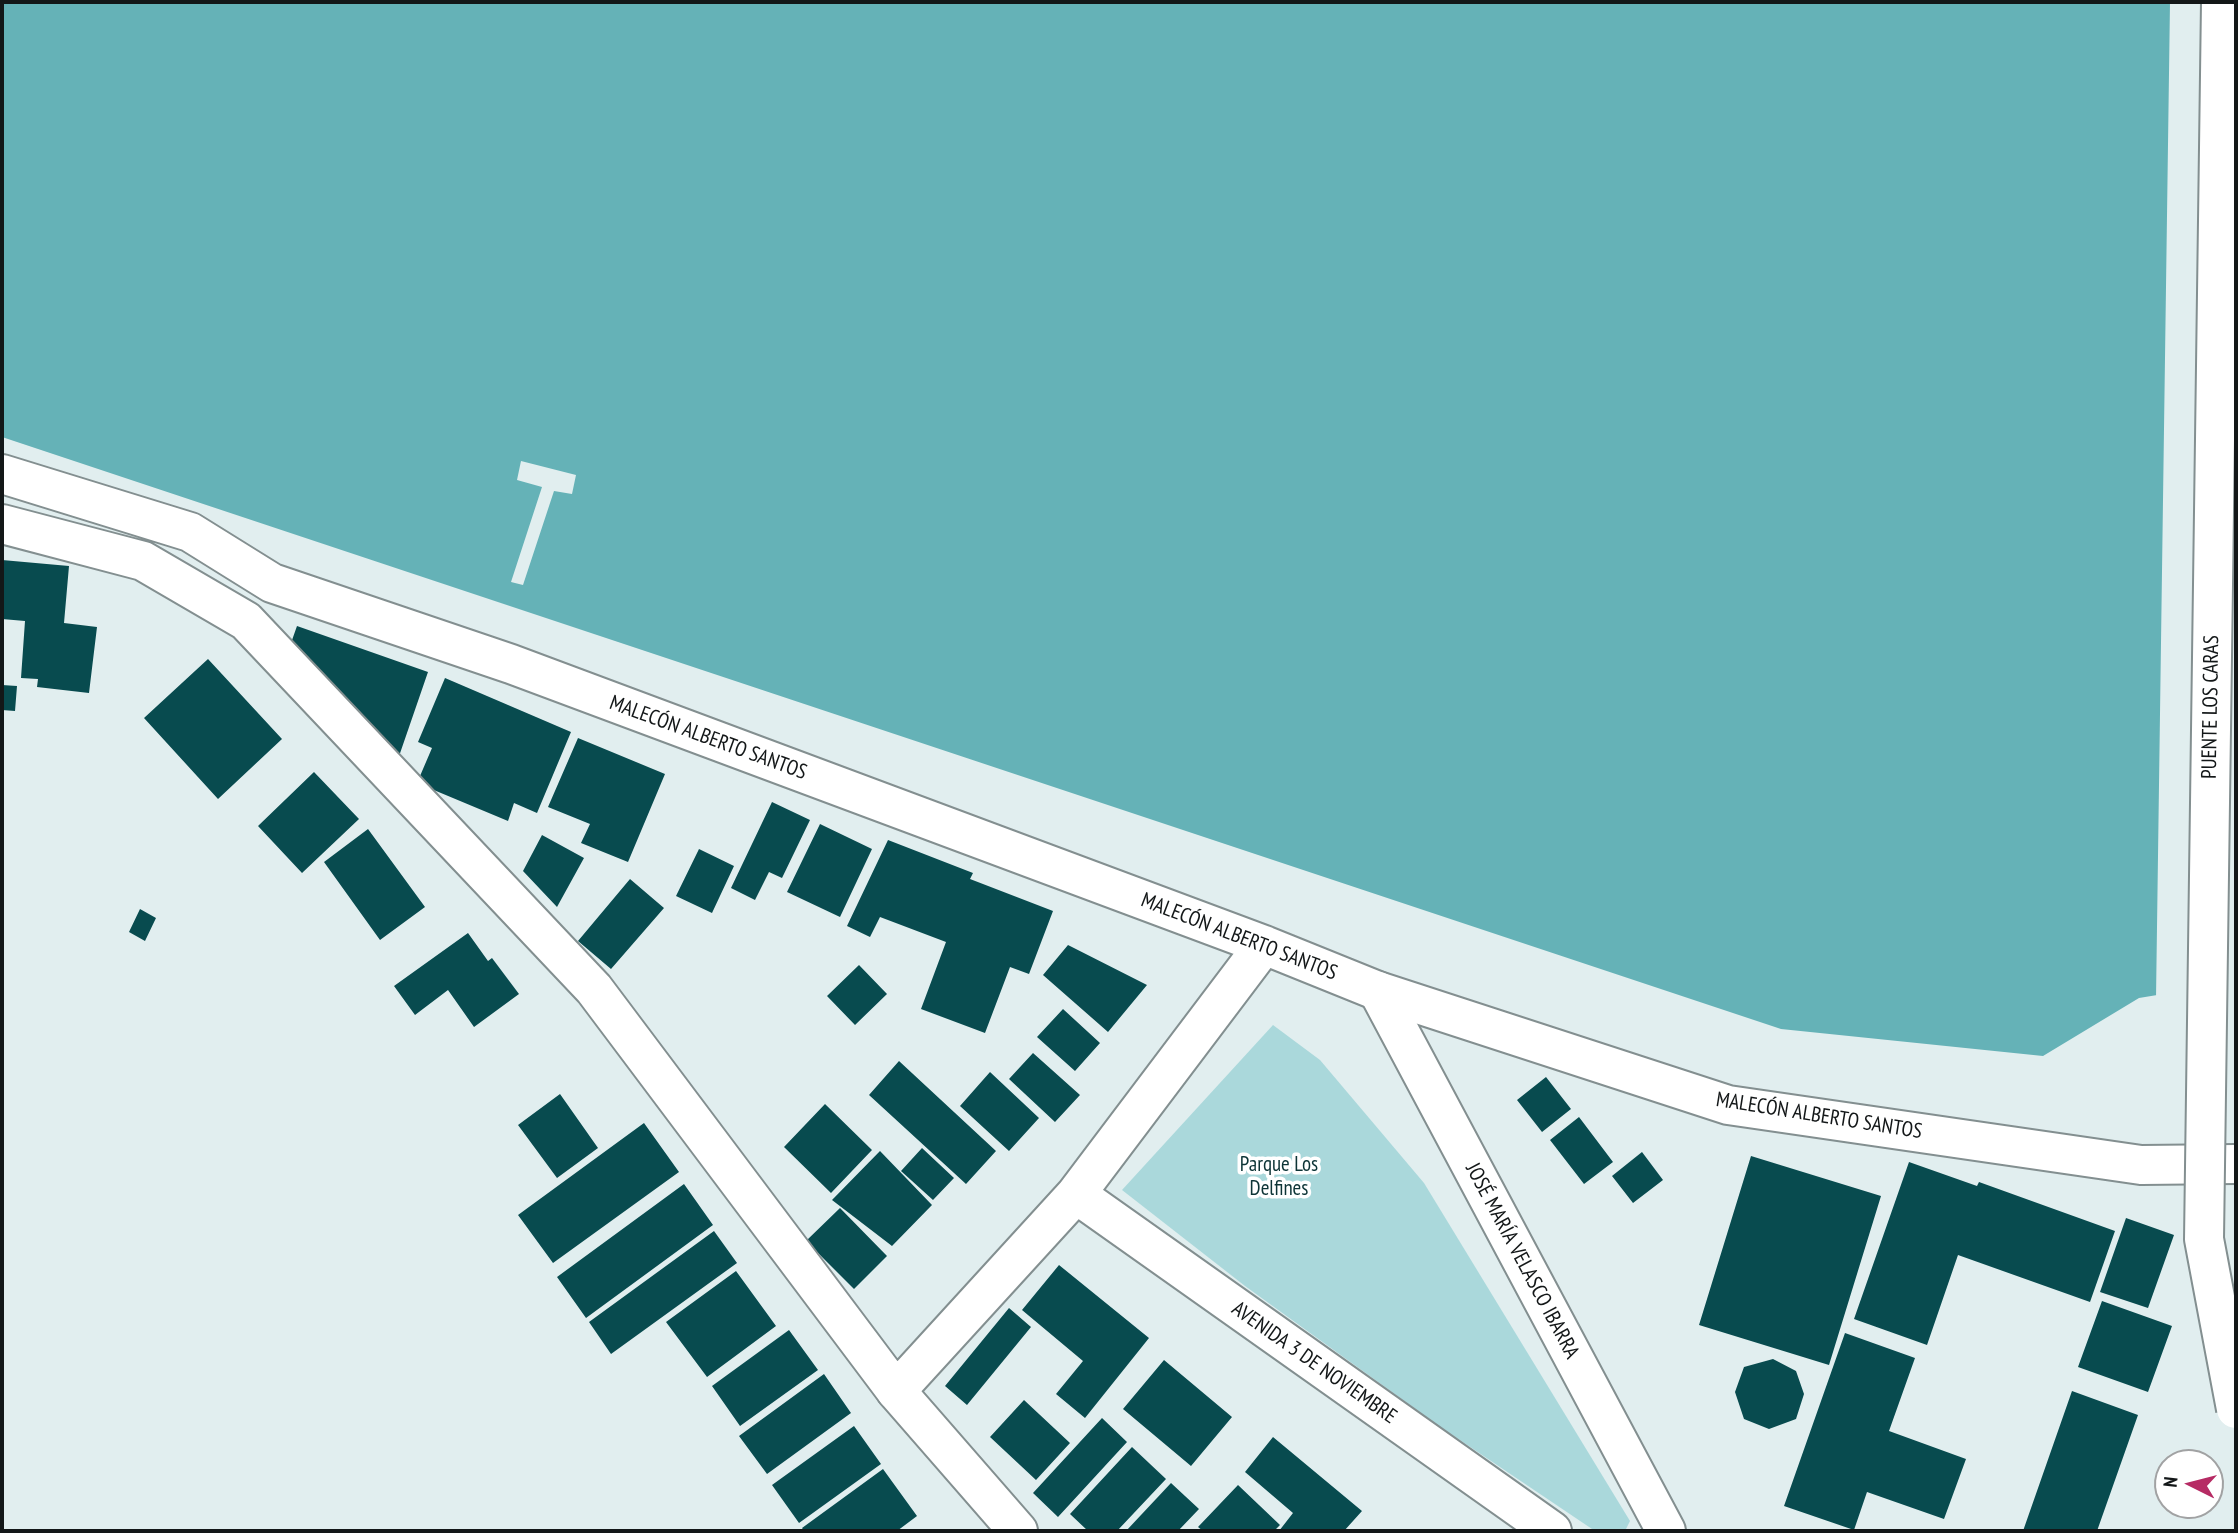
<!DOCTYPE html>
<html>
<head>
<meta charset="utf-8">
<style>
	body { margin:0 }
	#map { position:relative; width:2238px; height:1533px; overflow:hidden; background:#e1eeef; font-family:"PT Sans Narrow",sans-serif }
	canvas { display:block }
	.frame { position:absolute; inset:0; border:4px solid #131718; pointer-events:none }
	.north { position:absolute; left:2154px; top:1449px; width:70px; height:70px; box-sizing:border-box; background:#fff; border:2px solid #a1a2a3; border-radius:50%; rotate:276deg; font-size:19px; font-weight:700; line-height:28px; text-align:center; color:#131718 }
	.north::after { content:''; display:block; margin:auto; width:24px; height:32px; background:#b62b64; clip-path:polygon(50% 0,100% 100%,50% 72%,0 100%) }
</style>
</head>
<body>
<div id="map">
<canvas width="2238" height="1533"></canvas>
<div class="frame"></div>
<div class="north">N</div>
</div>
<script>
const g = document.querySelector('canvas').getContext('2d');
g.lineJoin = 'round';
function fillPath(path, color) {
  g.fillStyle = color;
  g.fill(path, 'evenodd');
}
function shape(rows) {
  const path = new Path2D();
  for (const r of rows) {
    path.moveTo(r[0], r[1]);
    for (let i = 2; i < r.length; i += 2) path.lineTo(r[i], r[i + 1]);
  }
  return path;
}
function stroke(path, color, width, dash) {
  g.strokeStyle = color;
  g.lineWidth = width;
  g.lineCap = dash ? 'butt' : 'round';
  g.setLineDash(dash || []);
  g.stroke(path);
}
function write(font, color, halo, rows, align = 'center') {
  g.font = font + ' "PT Sans Narrow",sans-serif';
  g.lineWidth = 7;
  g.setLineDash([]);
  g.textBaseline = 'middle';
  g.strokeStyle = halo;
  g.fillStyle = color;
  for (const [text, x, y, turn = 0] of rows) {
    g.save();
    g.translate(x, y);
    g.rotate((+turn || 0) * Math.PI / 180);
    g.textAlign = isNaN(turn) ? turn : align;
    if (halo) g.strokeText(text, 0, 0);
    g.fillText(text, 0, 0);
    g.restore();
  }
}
const green = shape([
	[1273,1025,1320,1060,1424,1183,1630,1521,1625,1531,1595,1531,1439,1426,1245,1286,1122,1190]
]);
const water = shape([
	[2,2,2236,2,2236,982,2139,998,2043,1056,1781,1029,2,437]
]);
const pier = shape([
	[2170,2,2236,2,2236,985,2156,998],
	[521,461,576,475,572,494,554,491,523,585,511,582,542,487,517,480]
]);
const building = shape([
	[2,560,69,566,64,623,97,627,89,693,37,687,38,679,21,678,25,621,2,619],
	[297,626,428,672,397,762,291,643],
	[208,659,282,739,218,799,144,718],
	[445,678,571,732,537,813,514,803,508,821,417,783,432,748,418,742],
	[2,685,17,686,15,711,2,710],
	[578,738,665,774,628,862,581,843,590,824,548,807],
	[314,772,359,819,302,873,258,826],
	[772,802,810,820,782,878,769,872,755,900,731,888],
	[820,824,872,849,840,917,787,892],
	[368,829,425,907,380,940,324,862],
	[542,835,584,858,557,907,523,871],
	[888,840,973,873,970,879,1053,911,1029,974,1010,967,985,1033,921,1009,946,942,880,917,870,937,847,926],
	[699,849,734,866,712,913,676,896],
	[630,879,664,908,611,969,578,941],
	[140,909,156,918,145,941,129,932],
	[468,933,488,961,492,958,519,994,474,1027,448,990,415,1015,394,986],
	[1068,945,1147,985,1108,1032,1043,975],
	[859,965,887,994,855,1025,827,996],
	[1063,1009,1100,1043,1075,1071,1037,1037],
	[1033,1053,1080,1095,1055,1122,1009,1079],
	[899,1061,996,1151,966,1184,869,1095],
	[990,1072,1039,1118,1009,1151,960,1106],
	[1546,1077,1571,1109,1542,1132,1517,1100],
	[560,1094,598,1148,557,1178,518,1125],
	[825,1104,872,1150,831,1193,784,1147],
	[1579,1117,1613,1162,1584,1184,1550,1140],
	[644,1123,679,1172,553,1263,518,1215],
	[922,1148,954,1178,933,1200,901,1171],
	[880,1151,932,1205,892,1246,832,1200],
	[1642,1152,1663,1180,1633,1203,1612,1176],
	[1751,1156,1881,1196,1829,1365,1699,1325],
	[1909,1162,1977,1186,1979,1182,2115,1231,2090,1302,1958,1255,1927,1345,1854,1319],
	[684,1184,713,1225,586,1318,557,1277],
	[840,1208,887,1256,854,1289,806,1241],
	[2126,1218,2174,1235,2148,1308,2100,1292],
	[714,1231,737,1263,611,1354,589,1322],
	[1059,1265,1149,1338,1085,1418,1056,1394,1083,1361,1022,1310],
	[736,1271,776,1326,707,1377,666,1322],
	[2102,1301,2172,1326,2148,1392,2078,1367],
	[1009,1308,1031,1327,967,1405,945,1386],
	[789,1330,818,1370,740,1426,712,1386],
	[1845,1333,1915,1358,1889,1431,1966,1459,1944,1519,1867,1492,1854,1530,1784,1506],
	[1773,1359,1796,1371,1804,1394,1796,1419,1769,1429,1744,1419,1735,1392,1744,1367],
	[1164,1360,1232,1417,1191,1466,1123,1409],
	[824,1374,851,1413,767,1474,739,1436],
	[2072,1391,2138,1415,2097,1531,2023,1531],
	[1024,1400,1070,1443,1036,1480,990,1437],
	[1102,1418,1127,1442,1058,1517,1033,1493],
	[854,1426,881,1464,799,1523,772,1485],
	[1273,1437,1362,1511,1344,1531,1279,1531,1293,1513,1245,1472],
	[1132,1447,1166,1479,1117,1531,1088,1531,1070,1514],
	[883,1469,917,1516,897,1531,804,1531,802,1528],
	[1171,1483,1199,1509,1178,1531,1126,1531],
	[1238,1485,1280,1525,1274,1531,1203,1531,1198,1527]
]);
const minor = shape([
	[1378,991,1666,1531],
	[896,1391,1018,1531]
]);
const major = shape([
	[2,474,190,532,272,583,511,664,1264,945,1378,991,1728,1105,2141,1165,2236,1164],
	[2,524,143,561,246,621,594,989,896,1391,1076,1194,1264,945],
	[1076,1194,1552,1531]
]);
const highwayBridge = shape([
	[2221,2,2204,1239,2236,1409]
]);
const streetNames = [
	["PUENTE LOS CARAS",2211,707,-89],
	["MALECÓN ALBERTO SANTOS",708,738,20],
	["MALECÓN ALBERTO SANTOS",1239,937,21],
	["MALECÓN ALBERTO SANTOS",1819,1116,9],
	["JOSÉ MARÍA VELASCO IBARRA",1522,1261,62],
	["AVENIDA 3 DE NOVIEMBRE",1314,1363,35]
];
const parkNames = [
	["Parque Los",1279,1165],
	["Delfines",1279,1189]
];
fillPath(green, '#aad8db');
fillPath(water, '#65b2b7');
fillPath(pier, '#e1eeef');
fillPath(building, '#084b4f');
stroke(minor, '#838f90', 42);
stroke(major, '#838f90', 42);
stroke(minor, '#fff', 38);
stroke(major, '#fff', 38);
stroke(highwayBridge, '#838f90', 42, []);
stroke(highwayBridge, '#fff', 38);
write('21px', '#131718', '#fff', streetNames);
write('21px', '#0d3436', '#fff', parkNames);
</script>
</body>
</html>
